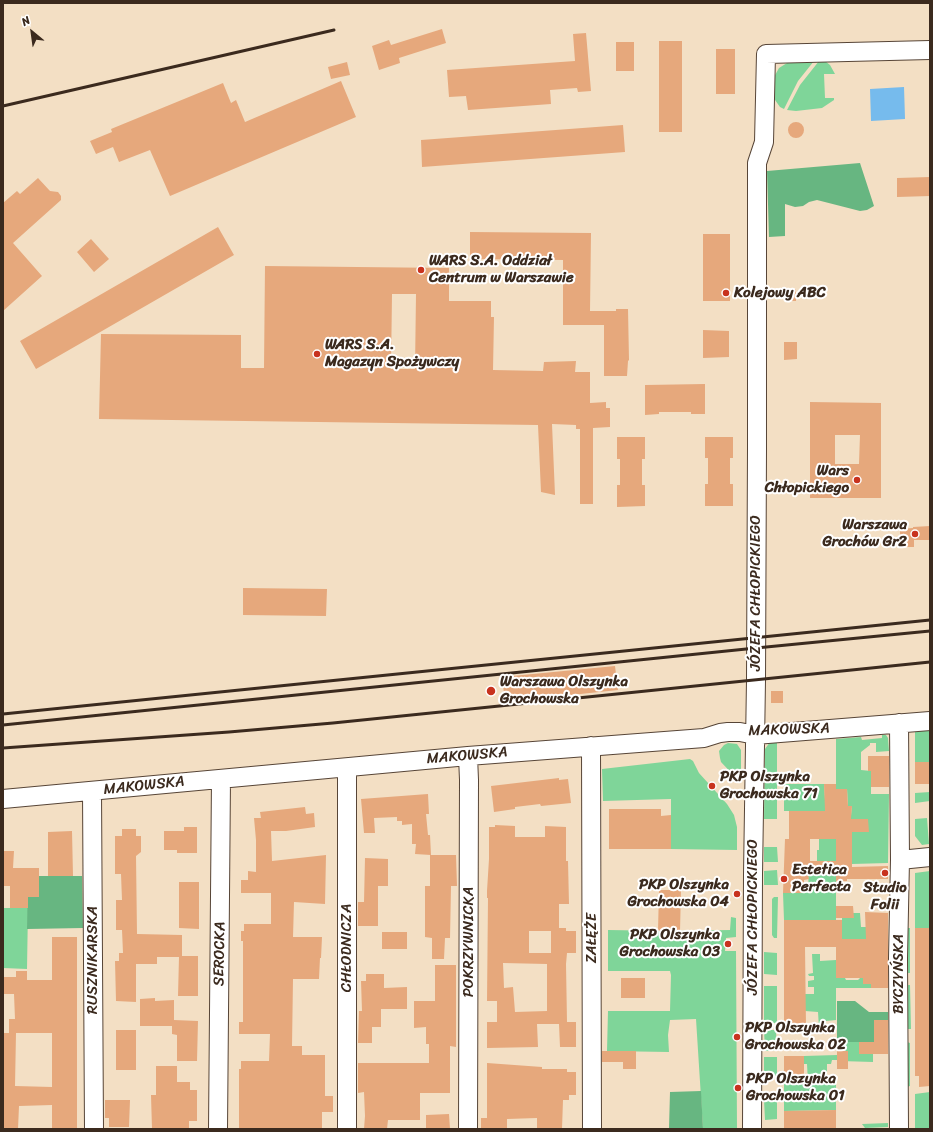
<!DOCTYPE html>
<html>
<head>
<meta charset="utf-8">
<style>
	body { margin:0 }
	#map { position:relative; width:933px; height:1132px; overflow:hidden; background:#f3dfc4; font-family:Sriracha,sans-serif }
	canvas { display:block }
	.frame { position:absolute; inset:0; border:4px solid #3b2a1e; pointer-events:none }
	.north { position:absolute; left:12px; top:12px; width:40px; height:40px; -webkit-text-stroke:3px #fff; paint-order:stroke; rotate:331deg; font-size:11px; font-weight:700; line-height:16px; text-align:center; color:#3b2a1e }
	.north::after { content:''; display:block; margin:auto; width:14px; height:18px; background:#3b2a1e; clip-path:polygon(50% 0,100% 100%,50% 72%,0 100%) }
</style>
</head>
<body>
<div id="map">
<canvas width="933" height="1132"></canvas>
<div class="frame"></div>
<div class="north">N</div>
</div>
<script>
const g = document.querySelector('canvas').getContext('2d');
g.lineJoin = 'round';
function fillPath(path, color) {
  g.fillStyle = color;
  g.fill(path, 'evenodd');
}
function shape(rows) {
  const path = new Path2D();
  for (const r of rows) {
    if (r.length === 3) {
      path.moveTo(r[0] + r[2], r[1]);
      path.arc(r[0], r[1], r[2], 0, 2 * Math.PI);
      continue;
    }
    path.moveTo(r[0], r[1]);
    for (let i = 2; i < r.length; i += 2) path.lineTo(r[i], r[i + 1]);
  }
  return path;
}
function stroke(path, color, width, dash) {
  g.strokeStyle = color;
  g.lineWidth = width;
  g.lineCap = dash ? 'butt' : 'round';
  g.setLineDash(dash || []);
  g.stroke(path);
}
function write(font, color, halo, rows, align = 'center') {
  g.font = font + ' Sriracha,sans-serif';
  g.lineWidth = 4;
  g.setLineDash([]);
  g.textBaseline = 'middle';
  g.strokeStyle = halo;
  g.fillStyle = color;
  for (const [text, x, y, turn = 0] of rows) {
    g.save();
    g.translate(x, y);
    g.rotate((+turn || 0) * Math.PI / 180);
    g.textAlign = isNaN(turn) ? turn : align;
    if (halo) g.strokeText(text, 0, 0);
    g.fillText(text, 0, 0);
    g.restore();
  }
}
const green = shape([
	[792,61,814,61,798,81,784,109,780,107,775,100,774,77,779,68,787,63],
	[819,61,825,61,830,65,835,74,824,74,825,98,834,98,834,100,822,108,796,111,787,110,800,85],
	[930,730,930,762,915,762,915,731],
	[882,735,886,735,888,738,889,751,876,752,876,743,870,743,870,745,861,752,861,770,871,771,871,794,889,794,888,863,852,864,852,852,847,852,852,806,848,806,847,789,836,789,836,739,861,737,862,740,882,738],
	[777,740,777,819,764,819,765,749,770,742],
	[728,743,737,744,741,750,741,774,740,781,738,780,721,762,720,758,719,751,724,745],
	[690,759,693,761,699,773,727,804,734,815,737,827,737,850,671,849,671,799,603,801,602,769],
	[784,784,824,784,825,799,828,811,824,811,824,814,811,811,784,811],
	[930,792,930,801,915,803,915,793],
	[927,818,929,844,922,845,915,836,915,819],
	[819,839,836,839,836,861,825,861,817,865,817,850,819,850],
	[764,847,777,847,778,862,764,862],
	[777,870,778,885,764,885,764,871],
	[930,871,930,928,915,928,915,873],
	[823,872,823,875,836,875,836,920,828,920,808,927,808,920,784,920,783,893,809,891,808,873],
	[774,897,778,897,777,938,774,938,772,935,772,899],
	[3,908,28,908,27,969,3,968],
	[853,913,860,913,861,927,867,927,864,971,857,978,849,978,836,961,836,978,845,978,846,980,858,980,865,973,871,984,871,988,836,988,836,1020,826,1021,826,1028,819,1028,818,1012,805,1011,805,994,814,994,814,987,808,987,808,981,814,980,814,976,809,976,808,974,813,973,812,954,820,954,820,961,836,960,836,933,842,933,842,918],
	[731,917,736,918,736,937,726,938,725,951,736,951,737,1129,703,1129,696,1019,670,1020,668,1035,669,1052,607,1051,608,1011,670,1011,671,975,670,971,608,971,608,930,670,931,730,930],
	[905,928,910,928,910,973,907,973],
	[764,952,777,953,777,975,764,974],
	[907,985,910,985,911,1029,906,1029],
	[764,986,777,986,777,1023,764,1023],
	[764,1030,776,1030,777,1051,765,1051],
	[837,1042,859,1042,859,1054,873,1054,873,1062,840,1061,840,1051,837,1051],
	[907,1042,910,1043,910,1086,907,1087],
	[837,1055,837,1060,832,1060,831,1064,827,1064,827,1082,836,1083,836,1110,784,1111,784,1083,808,1083,807,1064,804,1064,804,1056],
	[764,1057,777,1057,777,1076,764,1076],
	[930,1092,930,1129,915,1129,915,1094],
	[777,1099,777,1119,765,1120,764,1100],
	[888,1123,888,1127,865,1128,862,1124]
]);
const forest = shape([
	[860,163,874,206,867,210,860,211,817,200,809,202,803,206,795,207,785,204,785,236,769,237,767,171],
	[28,876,82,876,83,928,27,929],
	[837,1001,855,1001,869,1012,888,1012,888,1020,874,1020,874,1042,837,1042],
	[701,1091,703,1129,669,1129,670,1092]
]);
const water = shape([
	[904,87,905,119,871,121,870,89]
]);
const building = shape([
	[442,29,446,43,399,58,400,63,379,70,372,46,389,40,391,45],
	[586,33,591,91,578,92,577,88,550,90,551,104,468,110,466,96,449,97,447,70,575,61,573,34],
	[659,41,682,41,682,132,659,132],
	[616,42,634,42,634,71,616,71],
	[716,49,735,49,735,94,716,94],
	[347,62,350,75,331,79,328,67],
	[341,81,356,117,170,196,150,150,119,162,113,147,96,154,90,141,112,132,111,129,223,83,231,103,236,100,245,122],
	[796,130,8],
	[623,125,625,152,422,167,421,140],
	[930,177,930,196,897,197,897,178],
	[38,178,50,191,58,192,61,196,61,200,13,243,42,276,3,311,3,203,17,191,20,194],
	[218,227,234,255,36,369,20,341],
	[470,232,591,233,590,311,616,311,616,309,628,309,629,360,628,361,627,376,604,376,604,325,563,325,563,260,470,259],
	[703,234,730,234,730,301,703,301],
	[91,239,109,259,94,272,77,252],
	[265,266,449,268,449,301,491,301,491,317,494,317,493,370,543,371,544,362,576,361,575,372,590,372,590,403,606,402,606,408,610,408,610,427,593,428,593,504,580,504,580,429,576,429,576,425,552,424,555,495,541,492,538,425,99,419,101,334,241,335,241,368,264,368],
	[392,294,416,294,415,369,391,369],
	[784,289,796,289,796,301,784,301],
	[703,330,729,331,729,357,703,358],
	[784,342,797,342,797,359,784,360],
	[705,384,705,414,691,414,691,412,659,412,659,414,645,415,645,385],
	[810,402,881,403,881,498,810,498],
	[835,435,860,435,859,464,835,464],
	[617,437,645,437,645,459,642,459,642,485,645,485,645,506,617,507,617,485,620,485,620,459,617,459],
	[705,437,733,437,733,458,730,458,730,484,733,484,733,506,705,506,705,484,708,484,708,458,705,458],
	[930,526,930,540,914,540,914,547,900,547,900,529,913,528,913,527],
	[243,588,327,589,326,616,243,615],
	[615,666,618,690,505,702,502,677],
	[771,691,783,691,783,703,771,703],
	[868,756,889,756,889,787,871,787,871,771,868,771],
	[915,762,930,762,930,784,915,784],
	[559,778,559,780,568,779,571,803,541,806,540,804,515,807,515,809,494,812,491,786],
	[824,784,836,784,836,789,847,789,848,806,852,806,851,819,868,819,869,832,852,832,852,867,888,866,888,879,847,879,847,881,836,881,836,875,808,875,809,879,804,880,804,893,783,893,785,839,789,839,789,811,825,811],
	[810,839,836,839,836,861,810,861],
	[428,794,429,814,426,814,428,835,430,835,431,855,415,854,416,844,412,844,412,824,402,825,402,821,397,821,397,817,374,818,375,833,364,833,361,799],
	[305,807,306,814,314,813,315,827,286,831,271,831,272,861,326,855,325,904,294,902,293,937,322,937,321,958,320,958,319,979,293,979,292,1046,302,1046,302,1055,325,1055,325,1096,333,1096,333,1112,322,1112,322,1129,239,1129,239,1069,241,1069,241,1061,269,1061,270,1034,239,1034,239,1022,243,1022,243,941,241,941,241,931,244,931,244,924,271,924,271,893,241,893,241,880,248,880,248,871,256,872,256,840,254,818,261,818,260,812],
	[609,809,661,809,661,816,671,815,671,849,609,849],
	[495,825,515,826,515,837,545,837,545,826,566,827,566,861,568,861,569,904,559,904,559,928,566,928,566,931,576,931,576,953,567,953,566,964,567,1022,576,1022,576,1047,560,1047,559,1024,537,1024,538,1047,487,1048,487,1022,497,1022,497,1001,487,1001,488,898,487,898,487,891,489,859,489,827,495,827],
	[529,931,551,931,551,953,529,953],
	[503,963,547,964,547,1011,515,1012,513,987,504,988],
	[184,827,197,827,197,853,177,853,177,850,164,850,164,831,184,831],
	[122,829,136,829,136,836,141,836,141,852,136,856,137,934,182,935,182,956,198,956,198,996,178,996,179,957,157,957,157,964,136,964,136,1002,116,1001,115,961,119,961,119,953,123,953,122,930,116,930,116,900,122,900,121,874,115,874,115,836,122,836],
	[72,831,73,876,48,876,48,832],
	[3,851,14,851,13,868,39,868,39,897,28,897,28,908,10,908,10,886,3,886],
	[430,855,456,855,457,886,451,886,450,938,445,938,444,959,432,959,432,938,425,937,425,886,430,886],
	[365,858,388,859,388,886,378,886,378,926,358,926,358,902,364,902],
	[179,882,199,882,199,929,179,928],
	[659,890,681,890,680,931,658,931],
	[836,906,853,906,854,918,836,918],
	[865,912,888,913,888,988,871,988,871,984,863,984,863,978,836,978,836,947,805,947,806,1026,784,1027,784,920,842,920,842,939,866,939],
	[915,928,930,928,930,1086,919,1087,919,1076,915,1076],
	[382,932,407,932,407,949,382,949],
	[52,937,77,937,77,1129,52,1129,52,1105,19,1106,18,1129,3,1129,3,1033,16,1033,15,1086,52,1087,52,1033,9,1033,9,1019,15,1019,14,994,3,994,3,977,16,977,16,971,27,971,27,980,52,980],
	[435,965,456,965,456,1047,450,1046,450,1093,420,1093,420,1120,388,1120,387,1129,364,1129,365,1116,364,1092,358,1093,358,1063,429,1063,429,1044,426,1044,426,1027,414,1028,414,1001,435,1001],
	[366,974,384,974,384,988,407,987,407,1009,381,1009,381,1027,372,1027,372,1043,358,1043,359,1011,362,1011,361,981,366,981],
	[621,978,645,978,645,998,621,998],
	[155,998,155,1001,174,1000,174,1020,198,1021,197,1061,177,1061,177,1035,172,1034,172,1026,140,1026,140,999],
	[874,1020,888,1020,888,1054,859,1054,859,1042,874,1042],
	[116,1030,136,1030,136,1070,116,1070],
	[602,1051,636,1051,636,1069,623,1069,623,1062,602,1062],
	[837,1051,848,1051,848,1069,837,1069],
	[784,1056,804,1056,804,1076,784,1076],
	[487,1063,542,1067,542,1069,567,1069,567,1072,576,1072,576,1095,569,1095,569,1100,563,1100,562,1129,537,1129,537,1118,507,1119,507,1129,481,1129,481,1118,487,1118],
	[156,1066,177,1066,177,1082,190,1082,190,1090,197,1090,197,1121,189,1121,189,1128,152,1129,151,1095,156,1095],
	[105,1100,130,1100,129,1127,109,1127,109,1118,105,1118],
	[836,1110,836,1129,784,1129,784,1111],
	[449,1114,450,1129,426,1129,426,1115]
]);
const minor = shape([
	[591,746,592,1129],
	[468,756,469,780,468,1129],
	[92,791,94,1129],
	[3,799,468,756,704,738,720,733,728,732,740,732,755,735,930,721],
	[900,860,930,857],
	[218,1129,221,779],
	[347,1129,347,768],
	[752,1129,753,874,756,680,757,448,757,163,764,142,766,54,930,50],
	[899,1129,898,958,900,860,899,723]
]);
const rail = shape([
	[3,106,334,30],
	[3,714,930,620],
	[3,725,756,648,930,631],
	[3,748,229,732,333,723,930,662]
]);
const markers = [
	[421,270,4,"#c8321e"],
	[726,293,4,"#c8321e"],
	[317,354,4,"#c8321e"],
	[857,480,4,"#c8321e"],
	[915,534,4,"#c8321e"],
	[491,691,5,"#c8321e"],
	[712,786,4,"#c8321e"],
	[885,873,4,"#c8321e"],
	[784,879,4,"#c8321e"],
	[737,894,4,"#c8321e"],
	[728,944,4,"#c8321e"],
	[737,1037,4,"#c8321e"],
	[738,1088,4,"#c8321e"]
];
const poiNames = [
	["WARS S.A. Oddział",429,261],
	["Centrum w Warszawie",429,278],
	["Kolejowy ABC",734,293],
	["WARS S.A.",325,345],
	["Magazyn Spożywczy",325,362],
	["Wars",849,471,"right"],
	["Chłopickiego",849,488,"right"],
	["Warszawa",907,525,"right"],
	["Grochów Gr2",907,542,"right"],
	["Warszawa Olszynka",500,682],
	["Grochowska",500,699],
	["PKP Olszynka",720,777],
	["Grochowska 71",720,794],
	["Estetica",792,870],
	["Perfecta",792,887],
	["PKP Olszynka",729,885,"right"],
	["Grochowska 04",729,902,"right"],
	["Studio",885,888,"center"],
	["Folii",885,905,"center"],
	["PKP Olszynka",720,935,"right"],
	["Grochowska 03",720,952,"right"],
	["PKP Olszynka",745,1028],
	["Grochowska 02",745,1045],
	["PKP Olszynka",746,1079],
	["Grochowska 01",746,1096]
];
const streetNames = [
	["JÓZEFA CHŁOPICKIEGO",756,593,-90],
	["MAKOWSKA",789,730,-2],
	["MAKOWSKA",467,756,-5],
	["MAKOWSKA",144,786,-6],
	["JÓZEFA CHŁOPICKIEGO",753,917,-90],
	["ZAŁĘŻE",592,938,-90],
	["POKRZYWNICKA",469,942,-90],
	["CHŁODNICZA",347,948,-90],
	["SEROCKA",220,954,-89],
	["RUSZNIKARSKA",93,960,-90],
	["BYCZYŃSKA",899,974,-90]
];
fillPath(green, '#7fd599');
fillPath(forest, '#67b681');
fillPath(water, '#76bbed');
fillPath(building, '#e6a87c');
stroke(minor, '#574537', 20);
stroke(minor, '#fff', 18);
stroke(rail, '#3b2a1e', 3);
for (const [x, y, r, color] of markers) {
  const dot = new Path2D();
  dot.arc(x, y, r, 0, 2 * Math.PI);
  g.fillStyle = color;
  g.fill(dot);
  stroke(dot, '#fff', 1.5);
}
write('bold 15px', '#3b2a1e', '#fff', poiNames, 'left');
write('15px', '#3b2a1e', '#fff', streetNames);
</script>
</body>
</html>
